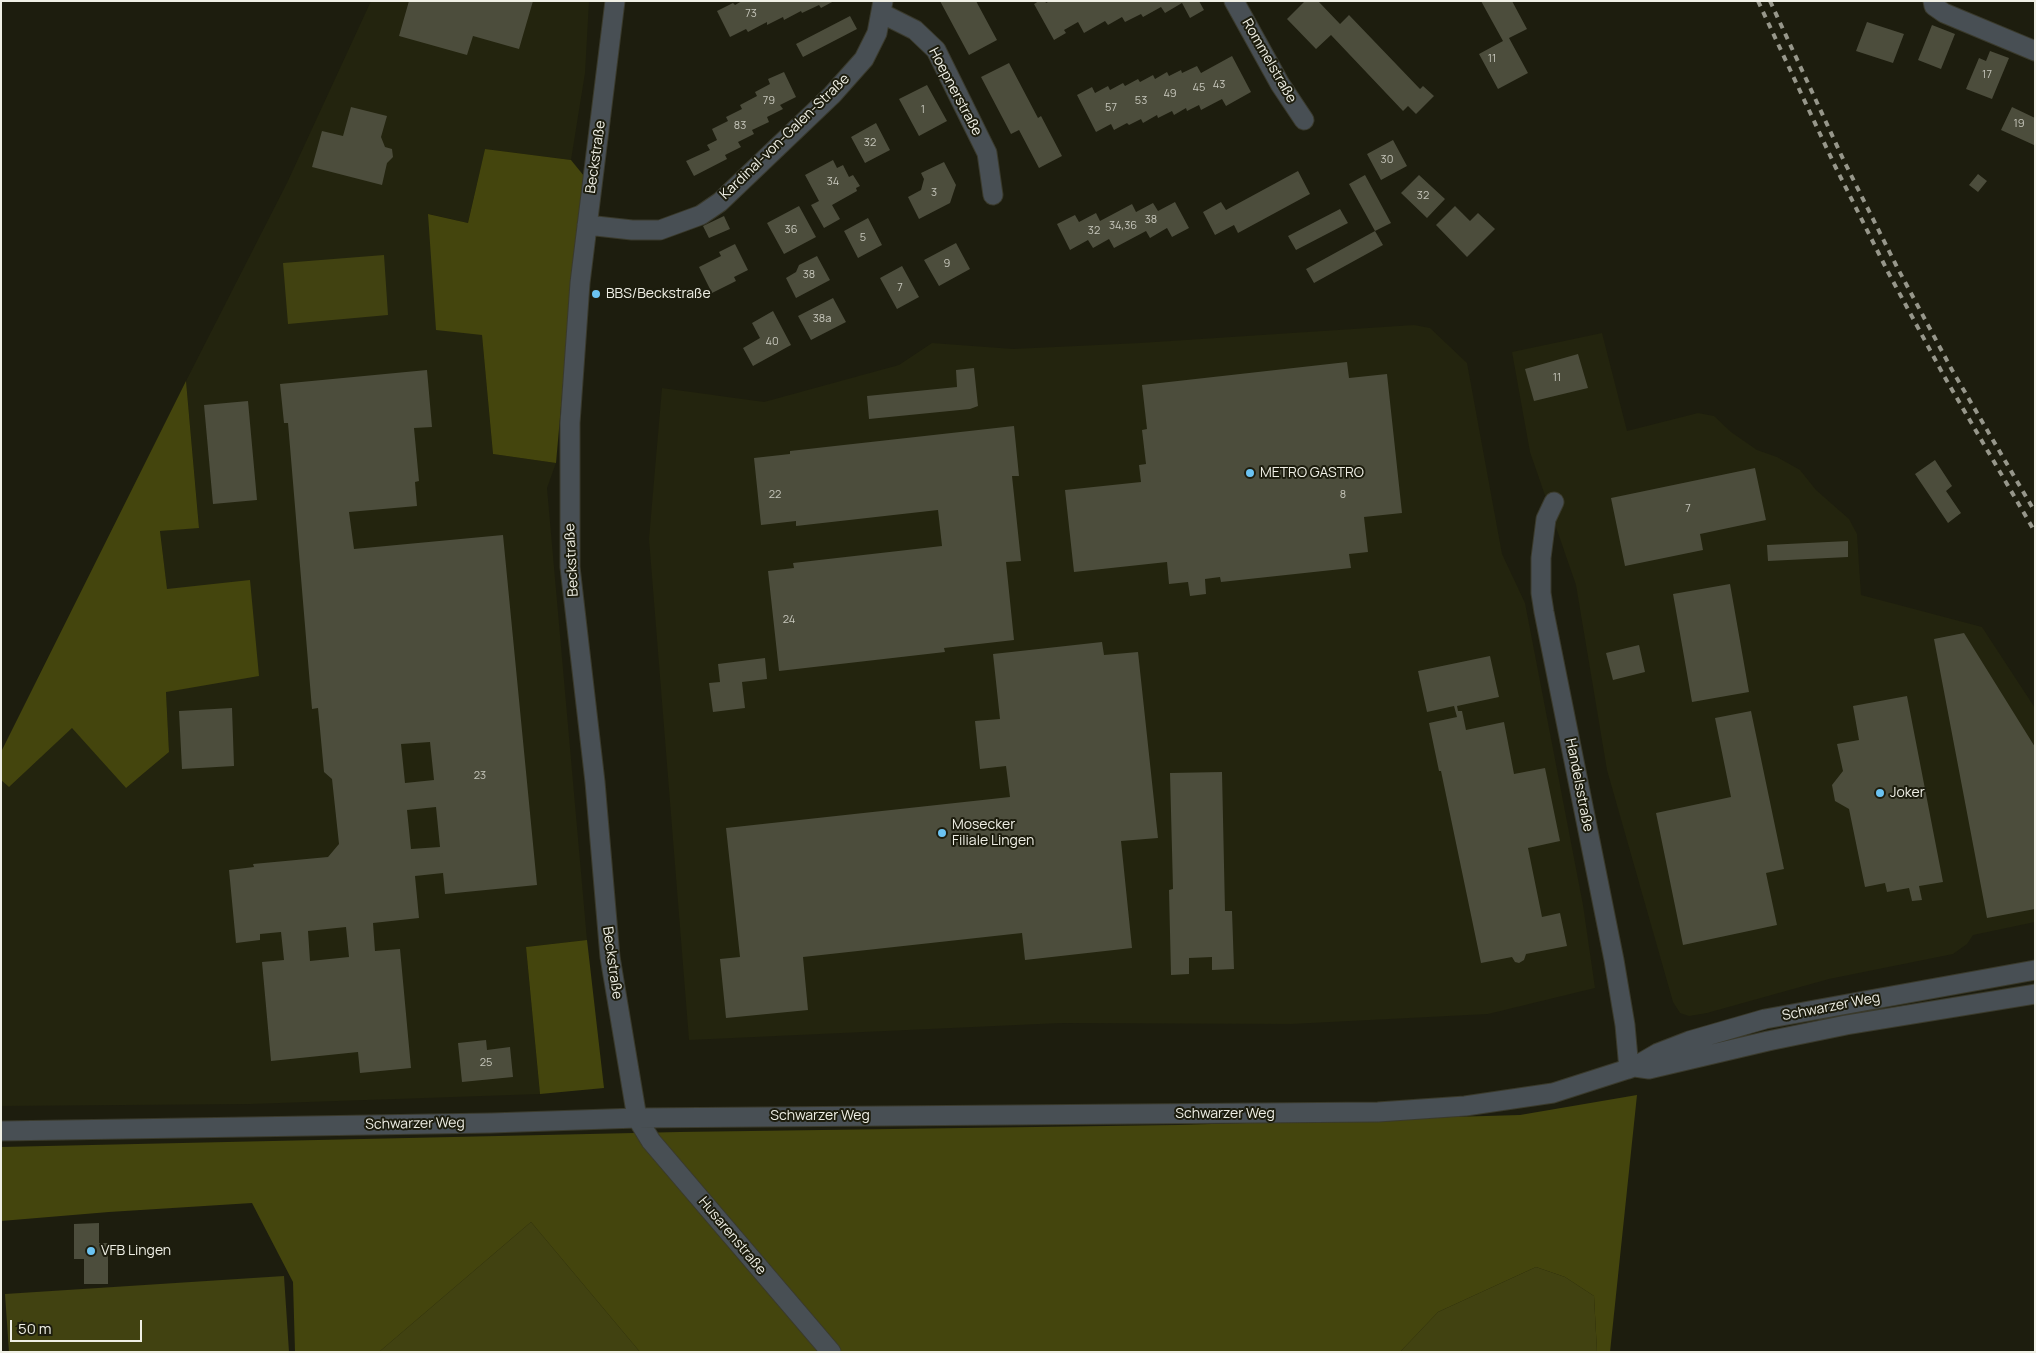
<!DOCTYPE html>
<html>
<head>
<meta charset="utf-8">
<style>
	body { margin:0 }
	#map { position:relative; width:2036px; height:1353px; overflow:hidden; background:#1d1d0e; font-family:Manrope,sans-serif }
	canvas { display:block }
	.frame { position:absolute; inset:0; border:2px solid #efefe5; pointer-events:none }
	.scale { position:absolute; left:10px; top:1320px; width:132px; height:22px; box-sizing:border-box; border:2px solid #efefe5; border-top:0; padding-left:6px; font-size:15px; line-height:18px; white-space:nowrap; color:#efefe5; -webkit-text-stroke:4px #1d1d0e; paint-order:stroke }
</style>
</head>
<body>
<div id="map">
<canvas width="2036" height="1353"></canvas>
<div class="frame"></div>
<div class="scale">50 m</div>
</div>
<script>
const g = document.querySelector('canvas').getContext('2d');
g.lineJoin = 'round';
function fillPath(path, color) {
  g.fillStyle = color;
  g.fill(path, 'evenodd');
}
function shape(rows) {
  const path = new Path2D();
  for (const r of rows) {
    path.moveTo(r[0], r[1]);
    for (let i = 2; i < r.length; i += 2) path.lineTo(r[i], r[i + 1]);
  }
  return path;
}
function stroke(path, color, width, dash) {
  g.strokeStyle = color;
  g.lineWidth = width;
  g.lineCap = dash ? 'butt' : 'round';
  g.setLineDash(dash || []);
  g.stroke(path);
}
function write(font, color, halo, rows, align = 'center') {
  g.font = font + ' Manrope,sans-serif';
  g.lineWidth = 4;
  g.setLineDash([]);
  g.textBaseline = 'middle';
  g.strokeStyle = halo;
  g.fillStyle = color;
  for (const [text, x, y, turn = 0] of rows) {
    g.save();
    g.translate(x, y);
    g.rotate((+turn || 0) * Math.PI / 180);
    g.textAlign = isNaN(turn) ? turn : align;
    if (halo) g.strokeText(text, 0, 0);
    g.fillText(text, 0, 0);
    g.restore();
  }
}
const built = shape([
	[371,1,589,1,585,73,571,160,485,149,468,223,429,214,482,335,493,454,556,463,547,488,587,940,526,947,540,1094,251,1104,1,1106,1,780,9,787,72,727,126,788,169,752,166,692,167,589,160,531,199,527,186,381,287,183],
	[1414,325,1430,328,1467,363,1502,554,1525,603,1583,905,1595,988,1488,1014,1291,1024,1061,1023,689,1040,649,539,662,388,764,402,899,365,932,343,1013,349,1140,343],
	[1602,333,1627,431,1698,413,1714,416,1731,432,1757,450,1777,457,1800,470,1816,490,1849,519,1857,534,1861,595,1982,627,2035,708,2035,922,1973,935,1967,944,1953,954,1829,979,1707,1013,1689,1016,1680,1013,1673,1002,1607,770,1576,585,1530,452,1512,352]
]);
const green = shape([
	[384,255,388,315,288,324,283,263],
	[531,1222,640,1352,379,1352],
	[1536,1267,1565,1277,1594,1296,1597,1352,1400,1352,1438,1312],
	[284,1276,289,1352,9,1352,5,1294]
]);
const forest = shape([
	[485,149,571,160,584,176,570,304,556,463,493,454,482,335,436,330,428,214,468,223],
	[186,381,199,528,160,531,167,589,250,580,259,676,166,692,169,752,126,788,72,728,9,787,1,780,1,752],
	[587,940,604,1088,540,1094,526,947],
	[1637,1095,1610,1352,1597,1352,1594,1296,1565,1277,1536,1267,1438,1312,1400,1352,640,1352,531,1222,379,1352,295,1352,293,1282,252,1203,109,1212,1,1221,1,1147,679,1132,1177,1125,1520,1115]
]);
const building = shape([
	[409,1,533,1,519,49,473,36,467,55,399,36],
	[742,1,834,1,821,8,819,5,802,13,801,11,784,20,783,17,767,25,767,22,748,32,746,29,730,37,717,11,733,3,735,5],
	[940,1,976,1,997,40,969,55],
	[1039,1,1045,1,1046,3,1050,1,1199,1,1204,10,1190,18,1182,3,1165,13,1161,7,1143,17,1141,14,1125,22,1122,17,1108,25,1105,21,1084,33,1078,22,1064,30,1066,33,1054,40,1034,4],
	[1305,1,1318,1,1340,24,1349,15,1420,89,1423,86,1434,96,1416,114,1408,106,1403,111,1331,35,1316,49,1287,19],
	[1481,1,1512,1,1527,29,1509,38,1528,73,1498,89,1479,54,1503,41],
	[850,16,857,29,803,57,796,44],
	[1867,22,1904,34,1893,63,1856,51],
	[1932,25,1955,34,1941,69,1918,60],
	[1990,51,2009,58,1992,99,1966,89,1979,58,1986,61],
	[1232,56,1251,92,1226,106,1222,99,1201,110,1199,105,1187,111,1186,108,1174,115,1172,111,1158,118,1157,115,1143,123,1141,119,1129,125,1127,123,1114,130,1111,124,1096,132,1077,95,1092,87,1095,93,1108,86,1110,90,1123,83,1125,86,1138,79,1140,82,1153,75,1155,79,1167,72,1169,76,1181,70,1182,73,1197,66,1201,73],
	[1009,63,1038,118,1041,116,1062,156,1039,168,1019,130,1011,134,981,77],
	[784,72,796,97,780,105,783,109,767,117,769,122,752,130,754,134,738,142,741,147,725,155,727,159,694,176,686,161,710,150,707,145,717,140,712,129,728,121,726,117,742,109,740,105,757,96,755,92,770,84,768,79],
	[927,85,947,121,919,136,899,99],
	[351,107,387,116,381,137,385,147,392,149,393,157,387,163,382,185,312,167,322,131,343,136],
	[2012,107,2035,118,2034,145,2001,130],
	[876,123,890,150,865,163,851,137],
	[1393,140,1407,166,1381,180,1367,154],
	[833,160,837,168,843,165,849,177,853,175,860,186,856,188,857,191,832,205,840,219,824,228,811,205,819,201,805,175],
	[944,162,956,185,950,203,919,219,908,197,921,190,924,179,921,173],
	[1298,171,1310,194,1238,233,1234,225,1215,235,1203,212,1221,202,1226,210],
	[1978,174,1987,181,1978,192,1969,185],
	[1365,175,1391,223,1375,231,1383,245,1314,283,1306,269,1375,231,1349,184],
	[1419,175,1445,199,1427,218,1401,193],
	[1175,202,1189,228,1172,237,1167,228,1150,238,1146,231,1114,248,1109,239,1093,248,1088,240,1070,250,1057,224,1075,215,1079,222,1096,213,1100,221,1132,204,1136,212,1153,203,1158,211],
	[799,206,816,237,784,254,767,223],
	[1455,206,1470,221,1478,213,1495,229,1467,257,1436,225],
	[1340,209,1348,223,1296,250,1288,236],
	[724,216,730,229,709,238,703,226],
	[868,218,882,245,858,258,844,231],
	[956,243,970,269,939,286,924,260],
	[735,244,748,270,734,277,736,281,712,293,699,267,721,256,719,252],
	[817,256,830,280,796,298,786,278,796,272,799,265],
	[902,266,919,297,897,309,880,278],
	[833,298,846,322,811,340,798,316],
	[773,311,791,345,753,366,743,348,760,338,752,323],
	[1578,354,1588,388,1534,401,1525,369],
	[1347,362,1349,378,1387,374,1402,513,1364,517,1368,552,1349,554,1351,568,1221,582,1220,577,1205,579,1206,594,1190,596,1188,582,1169,584,1167,562,1074,572,1065,490,1141,482,1139,465,1146,464,1142,430,1147,429,1142,385],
	[974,368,978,406,970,409,869,419,867,396,957,387,956,370],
	[427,370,432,427,414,428,419,481,415,482,417,506,349,512,354,549,503,535,537,885,445,894,443,873,415,876,419,918,373,923,375,951,400,949,411,1068,360,1073,358,1052,271,1061,262,962,284,960,281,932,260,934,260,940,236,943,229,870,254,867,253,864,328,857,339,844,332,779,324,772,318,708,312,709,288,423,284,423,280,384],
	[430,742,434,780,405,783,401,744],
	[436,807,440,847,411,849,407,810],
	[346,927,349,957,310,961,308,931],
	[248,401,257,500,213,504,204,405],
	[1014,426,1019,476,1012,476,1021,561,1006,562,1014,640,944,648,945,652,779,671,768,571,794,568,793,563,942,546,938,510,796,526,796,521,761,525,754,458,790,454,790,451],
	[1935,460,1952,486,1946,491,1961,513,1948,523,1915,474],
	[1755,468,1766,520,1700,534,1703,550,1625,566,1611,498],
	[1848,541,1848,557,1768,561,1767,545],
	[1730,584,1749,692,1692,702,1673,594],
	[1964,633,2035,747,2035,909,1987,918,1934,639],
	[1102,642,1104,655,1138,652,1158,838,1121,841,1132,948,1025,960,1022,933,803,957,808,1010,726,1018,720,959,740,957,726,828,1010,797,1006,766,980,769,975,721,1000,719,993,654],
	[1639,645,1645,672,1613,680,1606,653],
	[1490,656,1499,697,1457,706,1458,711,1462,711,1466,730,1504,722,1514,774,1545,768,1560,841,1528,848,1542,917,1560,913,1567,946,1526,954,1524,960,1519,963,1515,962,1512,957,1481,963,1441,771,1439,771,1429,723,1457,717,1454,706,1427,712,1418,671],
	[765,658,767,679,742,682,745,708,713,712,709,683,720,682,718,664],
	[1907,696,1943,882,1919,886,1922,900,1912,901,1909,888,1887,892,1885,883,1865,887,1849,809,1835,801,1832,785,1843,771,1837,744,1859,740,1853,706],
	[232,708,234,766,182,769,179,711],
	[1751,711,1784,869,1766,873,1777,925,1683,945,1656,813,1731,797,1715,718],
	[1222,772,1225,911,1232,911,1234,969,1212,970,1212,957,1189,958,1189,974,1171,975,1169,890,1173,889,1170,773],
	[486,1040,487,1050,510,1047,513,1077,462,1082,458,1043],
	[99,1223,99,1243,108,1243,108,1284,84,1284,84,1259,74,1259,74,1224]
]);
const minor = shape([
	[615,1,580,283,570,423,570,567,595,782,610,957,637,1118,651,1141,831,1352],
	[1234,1,1280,84,1304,120],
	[1933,1,1934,6,1944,13,2035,51],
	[881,13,915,30,936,50,987,153,993,195],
	[587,225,632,230,660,230,701,215,720,202,832,95,864,59,877,33,883,1],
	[1554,502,1546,519,1541,558,1541,593,1544,612,1614,960,1625,1025,1629,1069],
	[1635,1067,1649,1069,1768,1041,1846,1025,2035,994],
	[1,1131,491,1123,637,1118,1378,1112,1465,1106,1553,1093,1634,1067,1658,1053,1689,1041,1765,1019,2035,970]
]);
const rail = shape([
	[1758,1,1835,166,1888,272,1944,376,2035,532],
	[1770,1,1844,161,1897,267,1952,370,2035,512]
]);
const markers = [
	[596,294,5,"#6bc3f2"],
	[1250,473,5,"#6bc3f2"],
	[1880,793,5,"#6bc3f2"],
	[942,833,5,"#6bc3f2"],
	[91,1251,5,"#6bc3f2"]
];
const numberNames = [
	["73",751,14],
	["11",1492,59],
	["17",1987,75],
	["43",1219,85],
	["45",1199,88],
	["49",1170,94],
	["79",769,101],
	["53",1141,101],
	["57",1111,108],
	["1",923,110],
	["19",2019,124],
	["83",740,126],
	["32",870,143],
	["30",1387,160],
	["34",833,182],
	["3",934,193],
	["32",1423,196],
	["38",1151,220],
	["34,36",1123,226],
	["36",791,230],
	["32",1094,231],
	["5",863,238],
	["9",947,264],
	["38",809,275],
	["7",900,288],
	["38a",822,319],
	["40",772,342],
	["11",1557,378],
	["22",775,495],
	["8",1343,495],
	["7",1688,509],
	["24",789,620],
	["23",480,776],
	["25",486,1063]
];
const streetNames = [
	["Rommelstraße",1269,61,60],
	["Hoepnerstraße",955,92,62],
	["Kardinal-von-Galen-Straße",785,137,-44],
	["Beckstraße",596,157,-82],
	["Beckstraße",572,560,-93],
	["Handelsstraße",1579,785,79],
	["Beckstraße",612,963,82],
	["Schwarzer Weg",1831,1007,-11],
	["Schwarzer Weg",1225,1114],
	["Schwarzer Weg",820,1116],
	["Schwarzer Weg",415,1124,-1],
	["Husarenstraße",732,1236,50]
];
const poiNames = [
	["BBS/Beckstraße",606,294],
	["METRO GASTRO",1260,473],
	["Joker",1890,793],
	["Mosecker",952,825],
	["Filiale Lingen",952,841],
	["VFB Lingen",101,1251]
];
fillPath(built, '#23240e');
fillPath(green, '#414211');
fillPath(forest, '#44450d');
fillPath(building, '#4c4d3c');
stroke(minor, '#3a3a2c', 21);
stroke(minor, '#484f54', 19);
stroke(rail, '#97978b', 4, [6, 6]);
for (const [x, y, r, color] of markers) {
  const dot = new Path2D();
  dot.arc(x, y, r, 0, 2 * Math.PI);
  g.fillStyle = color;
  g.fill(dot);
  stroke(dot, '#1d1d0e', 2);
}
write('11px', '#c6c6bb', null, numberNames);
write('14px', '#efefe5', '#1d1d0e', streetNames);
write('14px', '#efefe5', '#1d1d0e', poiNames, 'left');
</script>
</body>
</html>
